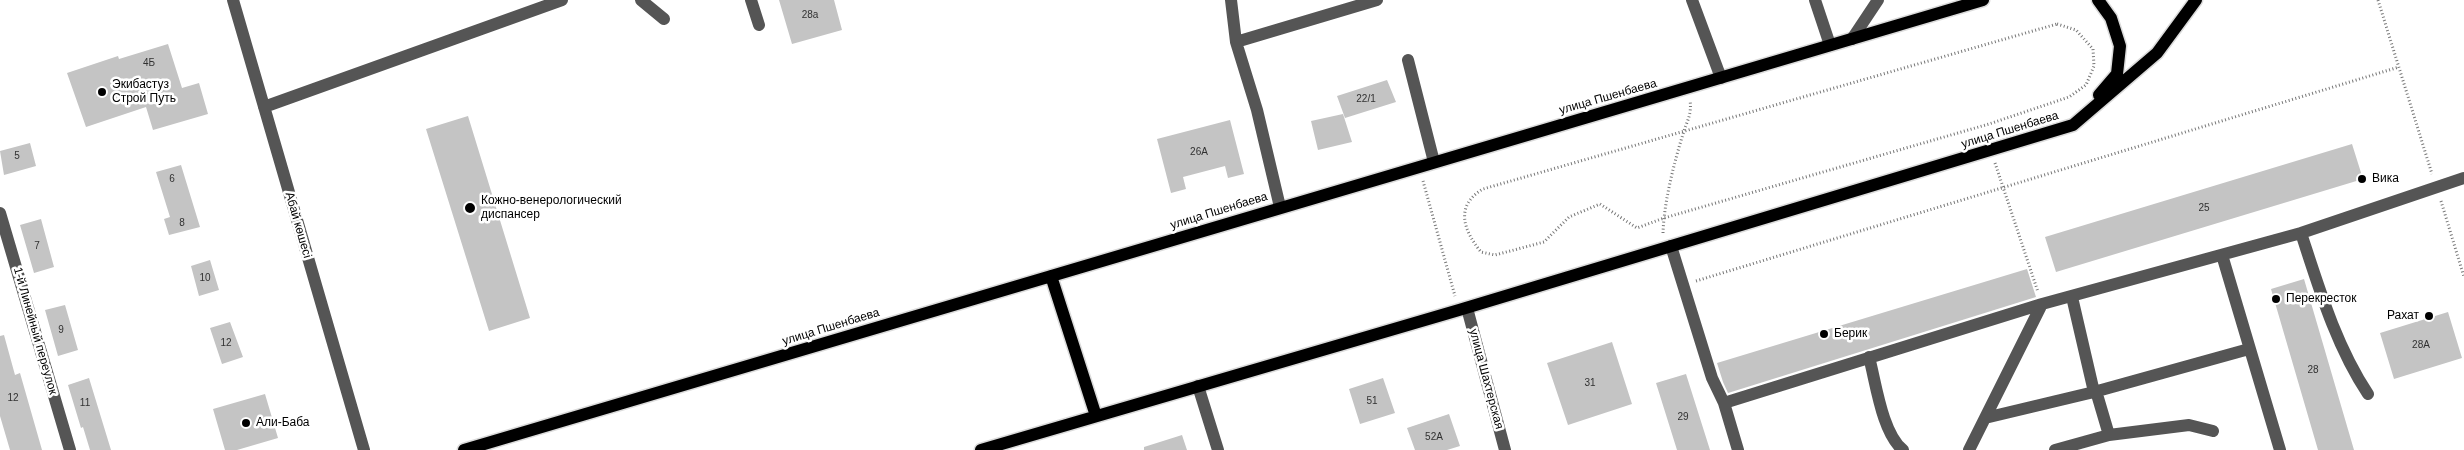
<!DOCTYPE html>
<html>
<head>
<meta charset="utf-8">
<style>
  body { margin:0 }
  canvas { display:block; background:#fff }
</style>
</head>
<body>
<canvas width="2464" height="450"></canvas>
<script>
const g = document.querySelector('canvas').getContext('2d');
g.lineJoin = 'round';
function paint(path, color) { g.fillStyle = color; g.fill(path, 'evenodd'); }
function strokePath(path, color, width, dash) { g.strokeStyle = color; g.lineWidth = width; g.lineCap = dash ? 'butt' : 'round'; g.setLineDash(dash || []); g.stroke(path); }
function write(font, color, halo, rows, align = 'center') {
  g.font = font + ' Helvetica,sans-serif'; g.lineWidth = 5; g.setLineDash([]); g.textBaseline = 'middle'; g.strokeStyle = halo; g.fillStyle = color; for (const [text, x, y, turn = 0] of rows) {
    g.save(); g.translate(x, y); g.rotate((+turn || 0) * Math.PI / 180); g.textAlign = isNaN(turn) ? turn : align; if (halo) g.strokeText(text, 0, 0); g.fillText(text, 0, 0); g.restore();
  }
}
const building = new Path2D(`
  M 779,0 L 834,0 L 842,30 L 792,44 Z
  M 168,44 L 182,88 L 199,83 L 208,114 L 153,130 L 146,107 L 86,127 L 67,73 L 118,56 L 119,59 Z
  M 1387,80 L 1396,102 L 1345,118 L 1337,96 Z
  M 1343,114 L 1352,142 L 1318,150 L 1311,121 Z
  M 468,116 L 530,318 L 489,331 L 426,129 Z
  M 1230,120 L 1244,174 L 1228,178 L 1225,166 L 1183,177 L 1186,189 L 1171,193 L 1157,139 Z
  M 30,143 L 36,166 L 4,175 L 0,151 Z
  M 2352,144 L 2363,179 L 2056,272 L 2045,237 Z
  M 181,165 L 200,227 L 169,235 L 164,219 L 170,217 L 156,172 Z
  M 41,219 L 54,267 L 34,273 L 20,225 Z
  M 210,260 L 219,290 L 199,296 L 191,266 Z
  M 2027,269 L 2036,297 L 1728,393 L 1723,382 L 1717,363 Z
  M 2304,279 L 2354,450 L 2318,450 L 2271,289 Z
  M 65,305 L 78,350 L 58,356 L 45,310 Z
  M 2448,312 L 2462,358 L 2394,379 L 2380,333 Z
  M 230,322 L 243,357 L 222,364 L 210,328 Z
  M 4,335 L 15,375 L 20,373 L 42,450 L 10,450 L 0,416 L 0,336 Z
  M 1612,342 L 1632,404 L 1568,425 L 1547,363 Z
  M 1686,374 L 1710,450 L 1677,450 L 1656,383 Z
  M 89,378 L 111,450 L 90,450 L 83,427 L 81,428 L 68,385 Z
  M 1383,378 L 1395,413 L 1360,424 L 1349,389 Z
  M 265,394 L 278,438 L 237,450 L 225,450 L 213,409 Z
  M 1449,414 L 1460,446 L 1447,450 L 1415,450 L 1407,428 Z
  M 1182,435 L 1187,450 L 1144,450 L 1144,447 Z`);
const path = new Path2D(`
  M 2378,0 L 2432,174
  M 2057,24 L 2076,30 L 2093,49 L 2094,66 L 2086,85 L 2069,97 L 1989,124 L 1664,218 L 1637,228 L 1600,204 L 1569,217 L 1544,242 L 1495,255 L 1481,252 C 1464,231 1454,206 1483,189 Z
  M 1995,163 L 2038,292
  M 1423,181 L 1455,296
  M 2441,201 L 2464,277
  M 1663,233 C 1664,202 1674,163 1683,134 C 1687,121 1692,114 1690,100
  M 1696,281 L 2399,67`);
const minor = new Path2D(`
  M 233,0 L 364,450
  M 641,0 L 664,19
  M 751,0 L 759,25
  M 1231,0 L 1236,42 L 1257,110 L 1280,207
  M 1692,0 L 1721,78
  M 1815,0 L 1830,45
  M 1852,39 L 1878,0
  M 1236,42 L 1377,0
  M 1408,60 L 1434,162
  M 264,107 L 562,0
  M 0,213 L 70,450
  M 2301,233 C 2319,288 2336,346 2368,394
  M 1671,246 L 1712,378 L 1724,403 L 2042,304 L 2301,233 L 2464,178
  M 2222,255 L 2280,450
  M 2072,297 L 2094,392
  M 1467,308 L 1505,450
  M 1869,357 C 1876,383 1882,433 1903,450
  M 1198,386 L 1218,450
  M 1724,403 L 1738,450
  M 1985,418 L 2094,392 L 2249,349
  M 2109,435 L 2189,425 L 2213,431
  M 1969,450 L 2042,304
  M 2055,450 L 2109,435 L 2096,391`);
const major = new Path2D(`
  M 2098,0 L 2111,18 L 2120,46 L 2117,74 L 2099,95
  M 1051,276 L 1096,416
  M 464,450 L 1983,0
  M 981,450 L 1459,310 L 2073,125 L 2157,53 L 2196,0`);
const markers = [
  [102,92,5,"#000"],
  [2362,179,5,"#000"],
  [470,208,6,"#000"],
  [2276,299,5,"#000"],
  [2429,316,5,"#000"],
  [1824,334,5,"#000"],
  [246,423,5,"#000"]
];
const numberNames = [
  ["28а",810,15],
  ["4Б",149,63],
  ["22/1",1366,99],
  ["26А",1199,152],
  ["5",17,156],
  ["6",172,179],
  ["25",2204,208],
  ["8",182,223],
  ["7",37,246],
  ["10",205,278],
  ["9",61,330],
  ["12",226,343],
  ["28А",2421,345],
  ["28",2313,370],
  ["31",1590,383],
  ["12",13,398],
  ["51",1372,401],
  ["11",85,403],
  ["29",1683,417],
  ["52А",1434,437]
];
const poiNames = [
  ["Экибастуз",112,85],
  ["Строй Путь",112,99],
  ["Вика",2372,179],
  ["Кожно-венерологический",481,201],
  ["диспансер",481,215],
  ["Перекресток",2286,299],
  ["Рахат",2419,316,"right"],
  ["Берик",1834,334],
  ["Али-Баба",256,423]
];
const streetNames = [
  ["улица Пшенбаева",1608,97,-16],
  ["улица Пшенбаева",2010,130,-17],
  ["улица Пшенбаева",1219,211,-17],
  ["Абай көшесі",298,225,74],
  ["улица Пшенбаева",831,327,-17],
  ["1-й Линейный переулок",35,331,74],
  ["улица Шахтерская",1486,379,75]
];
paint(building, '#c4c4c4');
strokePath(major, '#dbdbdb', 15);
strokePath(path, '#777', 3, [1, 2.5]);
strokePath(minor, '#555', 12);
strokePath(major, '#000', 12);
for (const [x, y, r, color] of markers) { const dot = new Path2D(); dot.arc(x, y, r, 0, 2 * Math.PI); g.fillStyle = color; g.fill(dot); strokePath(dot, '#fff', 2); }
write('10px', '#313131', null, numberNames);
write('12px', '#000', '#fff', poiNames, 'left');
write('12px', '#000', '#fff', streetNames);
</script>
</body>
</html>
